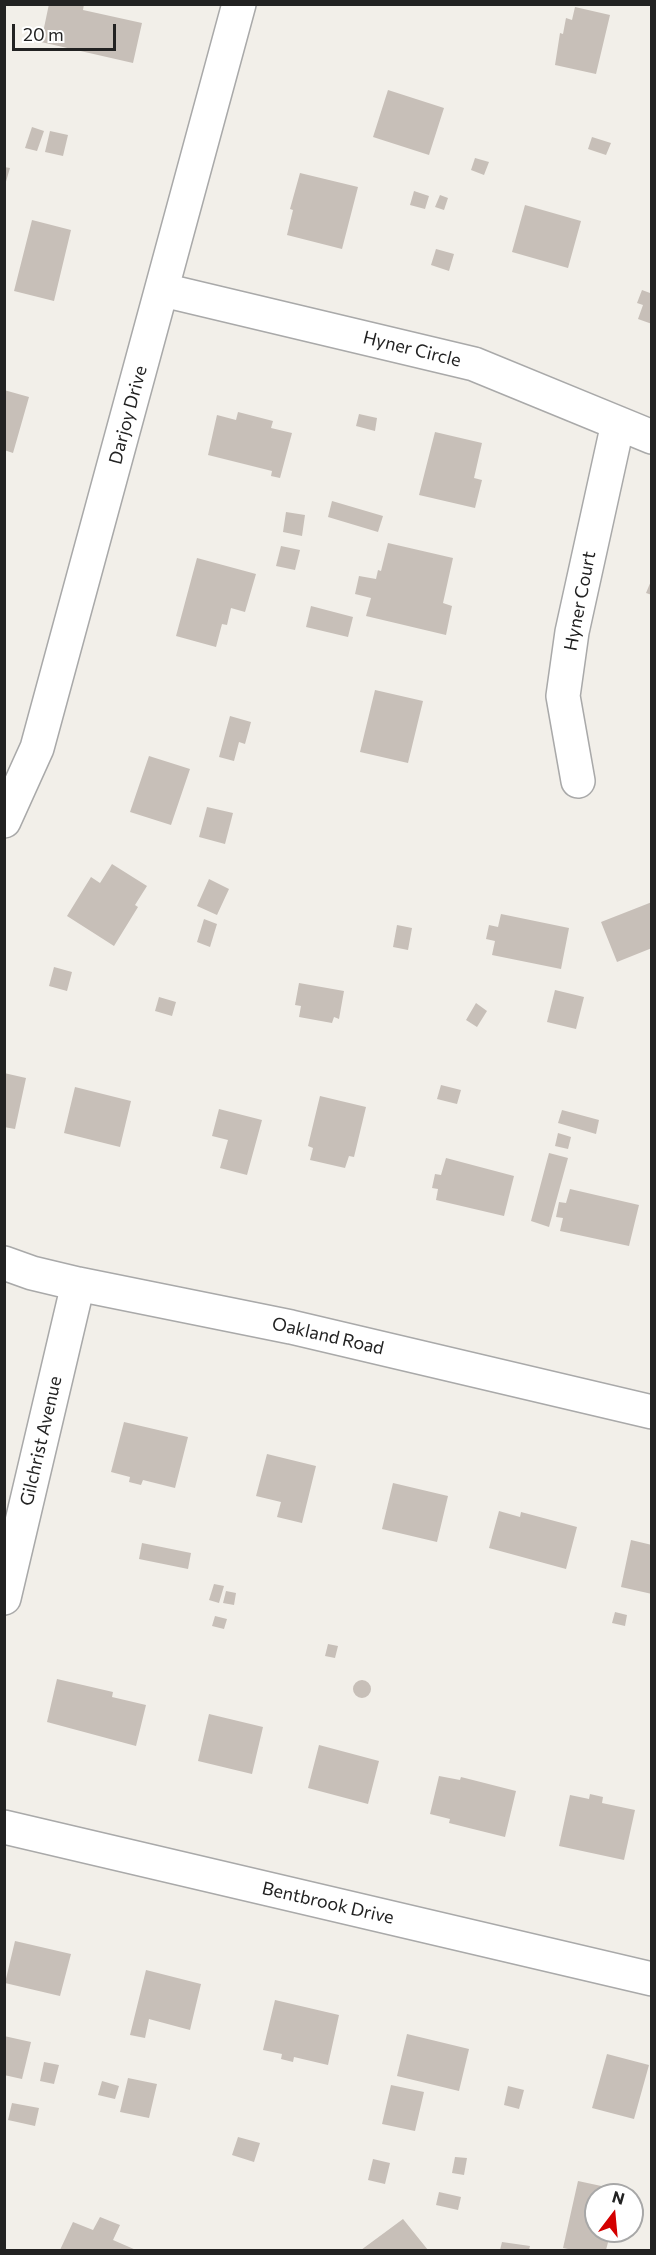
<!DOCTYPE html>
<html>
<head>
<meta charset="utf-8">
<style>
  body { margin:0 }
  #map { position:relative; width:656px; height:2255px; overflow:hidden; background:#f2efe9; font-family:Commissioner,sans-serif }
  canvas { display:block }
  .frame { position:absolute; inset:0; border:6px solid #222; pointer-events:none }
  .north { position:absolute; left:584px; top:2183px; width:60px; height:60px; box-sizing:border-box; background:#fff; border:2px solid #a7a7a7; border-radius:50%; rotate:16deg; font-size:16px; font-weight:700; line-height:24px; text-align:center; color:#222 }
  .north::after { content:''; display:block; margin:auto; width:21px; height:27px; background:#d40000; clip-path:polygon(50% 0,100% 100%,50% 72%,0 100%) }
  .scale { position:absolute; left:12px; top:24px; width:104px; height:27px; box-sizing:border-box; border:3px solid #222; border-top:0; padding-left:8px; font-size:18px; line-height:21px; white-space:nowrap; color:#222; -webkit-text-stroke:4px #fff; paint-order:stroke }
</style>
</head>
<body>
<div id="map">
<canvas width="656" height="2255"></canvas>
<div class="frame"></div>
<div class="north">N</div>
<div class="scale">20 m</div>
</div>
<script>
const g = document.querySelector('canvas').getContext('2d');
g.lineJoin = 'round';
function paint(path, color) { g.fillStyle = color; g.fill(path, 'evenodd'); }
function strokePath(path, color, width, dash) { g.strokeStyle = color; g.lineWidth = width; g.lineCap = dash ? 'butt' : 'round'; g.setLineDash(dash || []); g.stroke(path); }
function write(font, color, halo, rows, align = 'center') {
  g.font = font + ' Commissioner,sans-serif'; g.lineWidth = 4.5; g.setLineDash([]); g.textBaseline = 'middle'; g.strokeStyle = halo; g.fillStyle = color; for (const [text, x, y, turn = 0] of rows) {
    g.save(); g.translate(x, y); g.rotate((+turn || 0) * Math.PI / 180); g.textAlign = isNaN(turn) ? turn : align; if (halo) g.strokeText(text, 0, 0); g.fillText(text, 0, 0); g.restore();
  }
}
const building = new Path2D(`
  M 49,4 L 84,4 L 83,10 L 142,23 L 133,63 L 41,42 Z
  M 575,7 L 610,15 L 596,74 L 555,65 L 560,33 L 563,34 L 566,18 L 572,20 Z
  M 388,90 L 444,108 L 429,155 L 373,137 Z
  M 32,127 L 44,131 L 37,151 L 25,148 Z
  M 50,131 L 68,135 L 63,156 L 45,152 Z
  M 592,137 L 611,143 L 606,155 L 588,149 Z
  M 475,158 L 489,162 L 484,175 L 471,170 Z
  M 4,167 L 10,168 L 5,185 L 4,185 Z
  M 300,173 L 358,187 L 342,249 L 287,235 L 293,210 L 290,209 Z
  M 414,191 L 429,196 L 425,209 L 410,205 Z
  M 440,195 L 448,198 L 444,210 L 435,207 Z
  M 525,205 L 581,221 L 568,268 L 512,252 Z
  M 32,220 L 71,230 L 54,301 L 14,291 Z
  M 436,249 L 454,254 L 449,271 L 431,265 Z
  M 652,288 L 652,324 L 638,319 L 643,305 L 637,303 L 642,290 L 650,293 Z
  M 4,390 L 29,397 L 13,453 L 4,450 Z
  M 238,412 L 273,421 L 271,428 L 292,433 L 280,478 L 271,476 L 272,471 L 208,455 L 217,415 L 236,420 Z
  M 359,414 L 377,418 L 375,431 L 356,426 Z
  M 435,432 L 482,443 L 474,478 L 482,480 L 475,508 L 419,495 Z
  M 332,501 L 383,516 L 378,532 L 328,517 Z
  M 286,512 L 305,515 L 302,536 L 283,532 Z
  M 388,543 L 453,558 L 443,603 L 452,606 L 446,635 L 366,616 L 371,598 L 355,594 L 359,576 L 376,579 L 378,570 L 381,571 Z
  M 281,546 L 300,550 L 295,570 L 276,566 Z
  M 197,558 L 256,574 L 245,612 L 231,608 L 227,625 L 222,624 L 216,647 L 176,636 Z
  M 651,581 L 652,581 L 652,595 L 646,593 Z
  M 311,606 L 353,617 L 348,637 L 306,627 Z
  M 375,690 L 423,701 L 408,763 L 360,752 Z
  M 230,716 L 251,722 L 245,744 L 239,742 L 234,761 L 219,757 Z
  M 149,756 L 190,769 L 171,825 L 130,812 Z
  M 207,807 L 233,813 L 225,844 L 199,837 Z
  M 112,864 L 147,886 L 135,905 L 138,907 L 114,946 L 67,916 L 91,877 L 100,883 Z
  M 209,879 L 229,889 L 217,915 L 197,906 Z
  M 652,902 L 652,948 L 617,962 L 601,922 Z
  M 501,914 L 569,928 L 561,969 L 492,955 L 495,941 L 486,939 L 489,925 L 498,927 Z
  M 204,919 L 217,924 L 210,947 L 197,942 Z
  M 397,925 L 412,928 L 408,950 L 393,947 Z
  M 54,967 L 72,972 L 67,991 L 49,986 Z
  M 299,983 L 344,991 L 339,1019 L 334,1017 L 332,1023 L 299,1017 L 301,1006 L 295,1005 Z
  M 555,990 L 584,997 L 576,1029 L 547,1022 Z
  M 159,997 L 176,1002 L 172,1016 L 155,1011 Z
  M 476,1003 L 487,1011 L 477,1027 L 466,1020 Z
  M 4,1073 L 26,1078 L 15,1129 L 4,1127 Z
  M 441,1085 L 461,1090 L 457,1104 L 437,1099 Z
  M 75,1087 L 131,1101 L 120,1147 L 64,1133 Z
  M 320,1096 L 366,1107 L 354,1157 L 349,1156 L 345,1168 L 310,1160 L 313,1148 L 308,1146 Z
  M 219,1109 L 262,1120 L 247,1175 L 220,1168 L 228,1140 L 212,1136 Z
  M 562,1110 L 599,1120 L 596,1134 L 558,1123 Z
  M 558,1133 L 571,1137 L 568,1149 L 555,1146 Z
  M 549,1153 L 568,1158 L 549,1227 L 531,1221 Z
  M 446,1158 L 514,1176 L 504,1216 L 436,1200 L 438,1189 L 432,1188 L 435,1174 L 441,1175 Z
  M 570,1189 L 639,1205 L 629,1246 L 560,1231 L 563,1218 L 556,1217 L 559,1202 L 566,1203 Z
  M 124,1422 L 188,1437 L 175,1488 L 143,1480 L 141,1485 L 129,1482 L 130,1477 L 111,1472 Z
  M 267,1454 L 316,1466 L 302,1523 L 277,1517 L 281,1502 L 256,1496 Z
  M 393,1483 L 448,1496 L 437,1542 L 382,1529 Z
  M 499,1511 L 520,1517 L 521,1512 L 577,1527 L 566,1569 L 489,1548 Z
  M 631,1540 L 652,1545 L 652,1594 L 621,1587 Z
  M 142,1543 L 191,1553 L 188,1569 L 139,1559 Z
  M 214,1584 L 224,1586 L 219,1603 L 209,1600 Z
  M 226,1591 L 236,1593 L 234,1605 L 223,1603 Z
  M 615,1612 L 627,1615 L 625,1626 L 612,1623 Z
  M 215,1616 L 227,1619 L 224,1629 L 212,1626 Z
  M 328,1644 L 338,1646 L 335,1658 L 325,1656 Z
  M 57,1679 L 113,1692 L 112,1697 L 146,1705 L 136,1746 L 47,1722 Z
  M353 1689a9 9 0 1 1 18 0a9 9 0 1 1-18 0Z
  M 209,1714 L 263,1727 L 252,1774 L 198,1761 Z
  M 319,1745 L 379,1761 L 368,1804 L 308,1788 Z
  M 439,1776 L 460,1780 L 461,1777 L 516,1791 L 505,1837 L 449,1823 L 450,1819 L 430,1814 Z
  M 590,1794 L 603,1797 L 602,1803 L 635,1810 L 624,1860 L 559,1846 L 570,1795 L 589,1799 Z
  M 15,1941 L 71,1954 L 60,1996 L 5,1983 Z
  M 146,1970 L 201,1984 L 190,2030 L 149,2019 L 145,2038 L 130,2035 Z
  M 275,2000 L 339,2015 L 328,2065 L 294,2057 L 293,2062 L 281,2059 L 282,2054 L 263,2050 Z
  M 407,2034 L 469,2049 L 459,2091 L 397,2076 Z
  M 4,2036 L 31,2042 L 22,2079 L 4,2075 Z
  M 607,2054 L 649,2065 L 634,2119 L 592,2108 Z
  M 44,2062 L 59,2065 L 54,2084 L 40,2081 Z
  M 128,2078 L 157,2084 L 149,2118 L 120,2112 Z
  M 102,2081 L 119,2086 L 115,2099 L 98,2095 Z
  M 391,2085 L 424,2092 L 415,2131 L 382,2124 Z
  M 508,2086 L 524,2090 L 519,2109 L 504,2105 Z
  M 12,2103 L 39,2108 L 35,2126 L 8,2120 Z
  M 238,2137 L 260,2143 L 254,2162 L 232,2155 Z
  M 455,2157 L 467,2158 L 464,2175 L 452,2173 Z
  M 373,2159 L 390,2163 L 385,2184 L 368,2180 Z
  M 578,2181 L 620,2190 L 619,2195 L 596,2195 L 596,2231 L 611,2231 L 606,2250 L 573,2250 L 563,2248 Z
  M 439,2192 L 461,2197 L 458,2210 L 436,2205 Z
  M 100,2217 L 120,2225 L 113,2240 L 136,2250 L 60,2250 L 73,2222 L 93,2230 Z
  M 403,2219 L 428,2250 L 361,2250 Z
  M 502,2242 L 530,2246 L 529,2250 L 500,2250 Z`);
const minor = new Path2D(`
  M 163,290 L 474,364 L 652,437
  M 578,781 L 563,696 L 572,632 L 618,423
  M 4,821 L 37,748 L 239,4
  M 4,1263 L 32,1273 L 78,1284 L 291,1327 L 652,1412
  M 4,1598 L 78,1284
  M 4,1827 L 652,1979`);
const streetNames = [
  ["Hyner Circle",412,349,14],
  ["Darjoy Drive",128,415,-75],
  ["Hyner Court",580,601,-79],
  ["Oakland Road",328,1336,13],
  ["Gilchrist Avenue",41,1441,-77],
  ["Bentbrook Drive",328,1903,13]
];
paint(building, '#c7bfb8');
strokePath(minor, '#a9a9a9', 36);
strokePath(minor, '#fff', 33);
write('18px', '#222', '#fff', streetNames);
</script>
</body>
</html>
